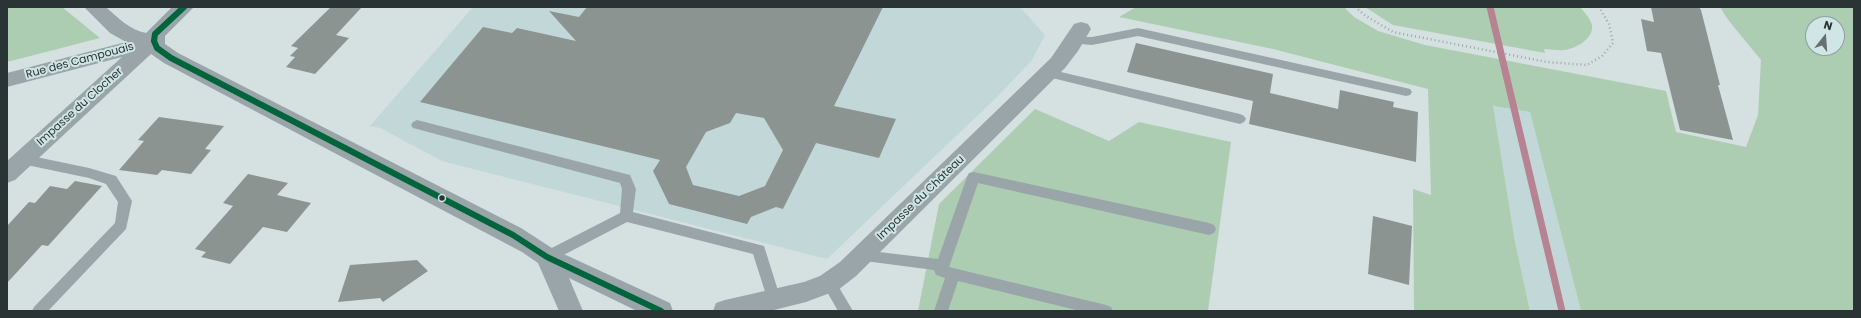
<!DOCTYPE html>
<html>
<head>
<meta charset="utf-8">
<style>
  body { margin:0 }
  #map { position:relative; width:1861px; height:318px; overflow:hidden; background:#d5e0e0; font-family:Poppins,sans-serif }
  canvas { display:block }
  .frame { position:absolute; inset:0; border:8px solid #2b3434; pointer-events:none }
  .north { position:absolute; left:1805px; top:16px; width:40px; height:40px; box-sizing:border-box; background:#d0e5e5; border:1px solid #8e9e9e; border-radius:50%; rotate:17deg; font-size:11px; font-weight:700; line-height:16px; text-align:center; color:#2b3434 }
  .north::after { content:''; display:block; margin:auto; width:14px; height:18px; background:#667070; clip-path:polygon(50% 0,100% 100%,50% 72%,0 100%) }
</style>
</head>
<body>
<div id="map">
<canvas width="1861" height="318"></canvas>
<div class="frame"></div>
<div class="north">N</div>
</div>
<script>
const g = document.querySelector('canvas').getContext('2d');
g.lineJoin = 'round';
function paint(path, color) { g.fillStyle = color; g.fill(path, 'evenodd'); }
function strokePath(path, color, width, dash) { g.strokeStyle = color; g.lineWidth = width; g.lineCap = dash ? 'butt' : 'round'; g.setLineDash(dash || []); g.stroke(path); }
function write(font, color, halo, rows, align = 'center') {
  g.font = font + ' Poppins,sans-serif'; g.lineWidth = 4; g.setLineDash([]); g.textBaseline = 'middle'; g.strokeStyle = halo; g.fillStyle = color; for (const [text, x, y, turn = 0] of rows) {
    g.save(); g.translate(x, y); g.rotate((+turn || 0) * Math.PI / 180); g.textAlign = isNaN(turn) ? turn : align; if (halo) g.strokeText(text, 0, 0); g.fillText(text, 0, 0); g.restore();
  }
}
const built = new Path2D(`
  M 473,7 L 1020,7 L 1045,35 L 1032,60 L 997,97 L 827,259 L 442,161 L 380,128 L 370,126 Z
  M 1492,106 L 1530,112 L 1581,311 L 1530,311 L 1515,242 Z`);
const green = new Path2D(`
  M 7,7 L 62,7 L 100,38 L 7,62 Z
  M 1136,7 L 1344,7 L 1354,17 L 1378,31 L 1425,45 L 1666,91 L 1676,132 L 1746,147 L 1758,115 L 1761,60 L 1729,21 L 1720,7 L 1854,7 L 1854,311 L 1581,311 L 1530,112 L 1493,106 L 1515,242 L 1530,311 L 1414,310 L 1413,189 L 1431,195 L 1428,89 L 1273,49 L 1119,17 ZM 1813,24 L 1837,24 L 1837,48 L 1813,48 Z
  M 1365,7 L 1580,7 C 1584,12 1590,18 1592,25 C 1594,39 1575,49 1564,50 C 1557,51 1551,49 1544,49 L 1545,53 L 1393,25 Z
  M 1035,109 L 1109,141 L 1139,122 L 1231,142 L 1208,311 L 918,311 L 939,204 Z`);
const building = new Path2D(`
  M 331,7 L 362,7 L 336,35 L 349,38 L 315,74 L 286,67 L 295,57 L 290,56 L 298,48 L 291,46 Z
  M 587,7 L 883,7 L 834,106 L 896,119 L 879,158 L 816,143 L 783,209 L 776,207 L 751,217 L 747,224 L 669,204 L 653,171 L 660,160 L 420,102 L 483,27 L 512,33 L 517,28 L 576,41 L 549,11 L 579,17 ZM 736,113 L 764,118 L 783,150 L 765,186 L 739,196 L 693,185 L 686,167 L 706,132 L 730,123 Z
  M 1651,7 L 1699,7 L 1701,10 L 1720,85 L 1718,85 L 1733,140 L 1680,130 L 1661,53 L 1647,51 L 1641,19 L 1654,22 Z
  M 1136,43 L 1273,74 L 1270,93 L 1338,109 L 1340,90 L 1394,102 L 1393,107 L 1418,112 L 1416,162 L 1249,124 L 1253,101 L 1127,72 Z
  M 159,117 L 224,126 L 205,149 L 211,150 L 191,174 L 162,170 L 157,175 L 119,170 L 144,141 L 138,140 Z
  M 248,174 L 288,183 L 277,195 L 311,203 L 287,232 L 263,227 L 230,264 L 201,257 L 206,252 L 195,249 L 233,206 L 223,203 Z
  M 75,181 L 102,186 L 48,246 L 42,245 L 7,283 L 7,226 L 29,202 L 35,203 L 50,186 L 67,189 Z
  M 1373,216 L 1412,226 L 1409,285 L 1368,274 Z
  M 417,260 L 428,271 L 383,302 L 380,298 L 338,302 L 350,265 Z`);
const path = new Path2D(`
  M 1355,7 L 1366,16 L 1393,32 L 1547,62 L 1587,65 L 1602,56 L 1613,43 L 1609,24 L 1599,7`);
const lane = new Path2D(`
  M 1138,28 L 1406,88 L 1410,89 L 1412,92 L 1410,95 L 1406,96 L 1138,36 L 1092,45 L 1070,43 L 1068,40 L 1070,37 L 1092,37 Z
  M 1048,69 L 1240,114 L 1244,116 L 1246,119 L 1244,122 L 1240,124 L 1044,76 L 1042,73 L 1044,70 Z
  M 417,120 L 630,175 L 636,189 L 633,212 L 764,246 L 781,300 L 779,304 L 774,306 L 769,304 L 753,254 L 627,222 L 552,261 L 547,263 L 542,261 L 540,257 L 542,253 L 620,213 L 622,189 L 620,183 L 413,128 L 411,125 L 413,122 Z
  M 22,154 L 89,168 L 116,176 L 132,201 L 126,229 L 48,311 L 32,311 L 34,307 L 115,223 L 118,202 L 106,184 L 89,178 L 17,163 L 16,159 L 17,155 Z
  M 974,172 L 1209,223 L 1214,225 L 1216,229 L 1214,233 L 1209,235 L 978,183 L 949,267 L 1106,305 L 1111,307 L 1113,311 L 1080,311 L 958,281 L 948,311 L 934,311 L 945,278 L 936,275 L 934,270 L 857,260 L 855,256 L 857,252 L 862,250 L 938,259 L 967,177 L 969,173 Z
  M 829,277 L 834,279 L 853,311 L 838,311 L 822,283 L 824,279 Z`);
const street = new Path2D(`
  M 84,7 L 106,7 C 118,18 130,30 146,33 L 172,7 L 194,7 L 165,36 L 165,44 L 178,53 L 521,228 L 555,250 L 670,303 L 673,311 L 637,311 L 569,278 L 583,311 L 559,311 L 538,263 L 522,252 L 164,63 L 151,54 L 15,180 L 7,183 L 7,161 L 122,57 L 7,87 L 7,73 L 126,42 L 110,33 Z
  M 1081,22 L 1088,24 L 1091,29 L 1078,51 L 1065,68 L 856,276 L 838,290 L 806,302 L 770,311 L 713,311 L 716,303 L 725,300 L 804,282 L 820,276 L 840,262 L 1051,58 L 1074,24 Z`);
const bus1 = new Path2D(`
  M 154,41 L 157,48 L 171,58 L 513,235 L 547,257 L 661,311
  M 154,41 L 155,34 L 184,7`);
const rail1 = new Path2D(`
  M 1490,7 L 1562,311`);
const markers = [
  [442,198,3.5,"#2b3434"]
];
const streetNames = [
  ["Rue des Campouais",80,61,-15],
  ["Impasse du Clocher",80,107,-42],
  ["Impasse du Château",921,198,-44]
];
paint(built, '#c2d8d8');
paint(green, '#adcdb3');
paint(building, '#8c9492');
strokePath(path, '#9ea8aa', 2.5, [1, 3]);
paint(lane, '#99a5a9');
paint(street, '#99a5a9');
strokePath(bus1, '#00643c', 6);
strokePath(rail1, '#b78292', 7);
for (const [x, y, r, color] of markers) { const dot = new Path2D(); dot.arc(x, y, r, 0, 2 * Math.PI); g.fillStyle = color; g.fill(dot); strokePath(dot, '#d0e5e5', 1.5); }
write('11px', '#2b3434', '#d0e5e5', streetNames);
</script>
</body>
</html>
